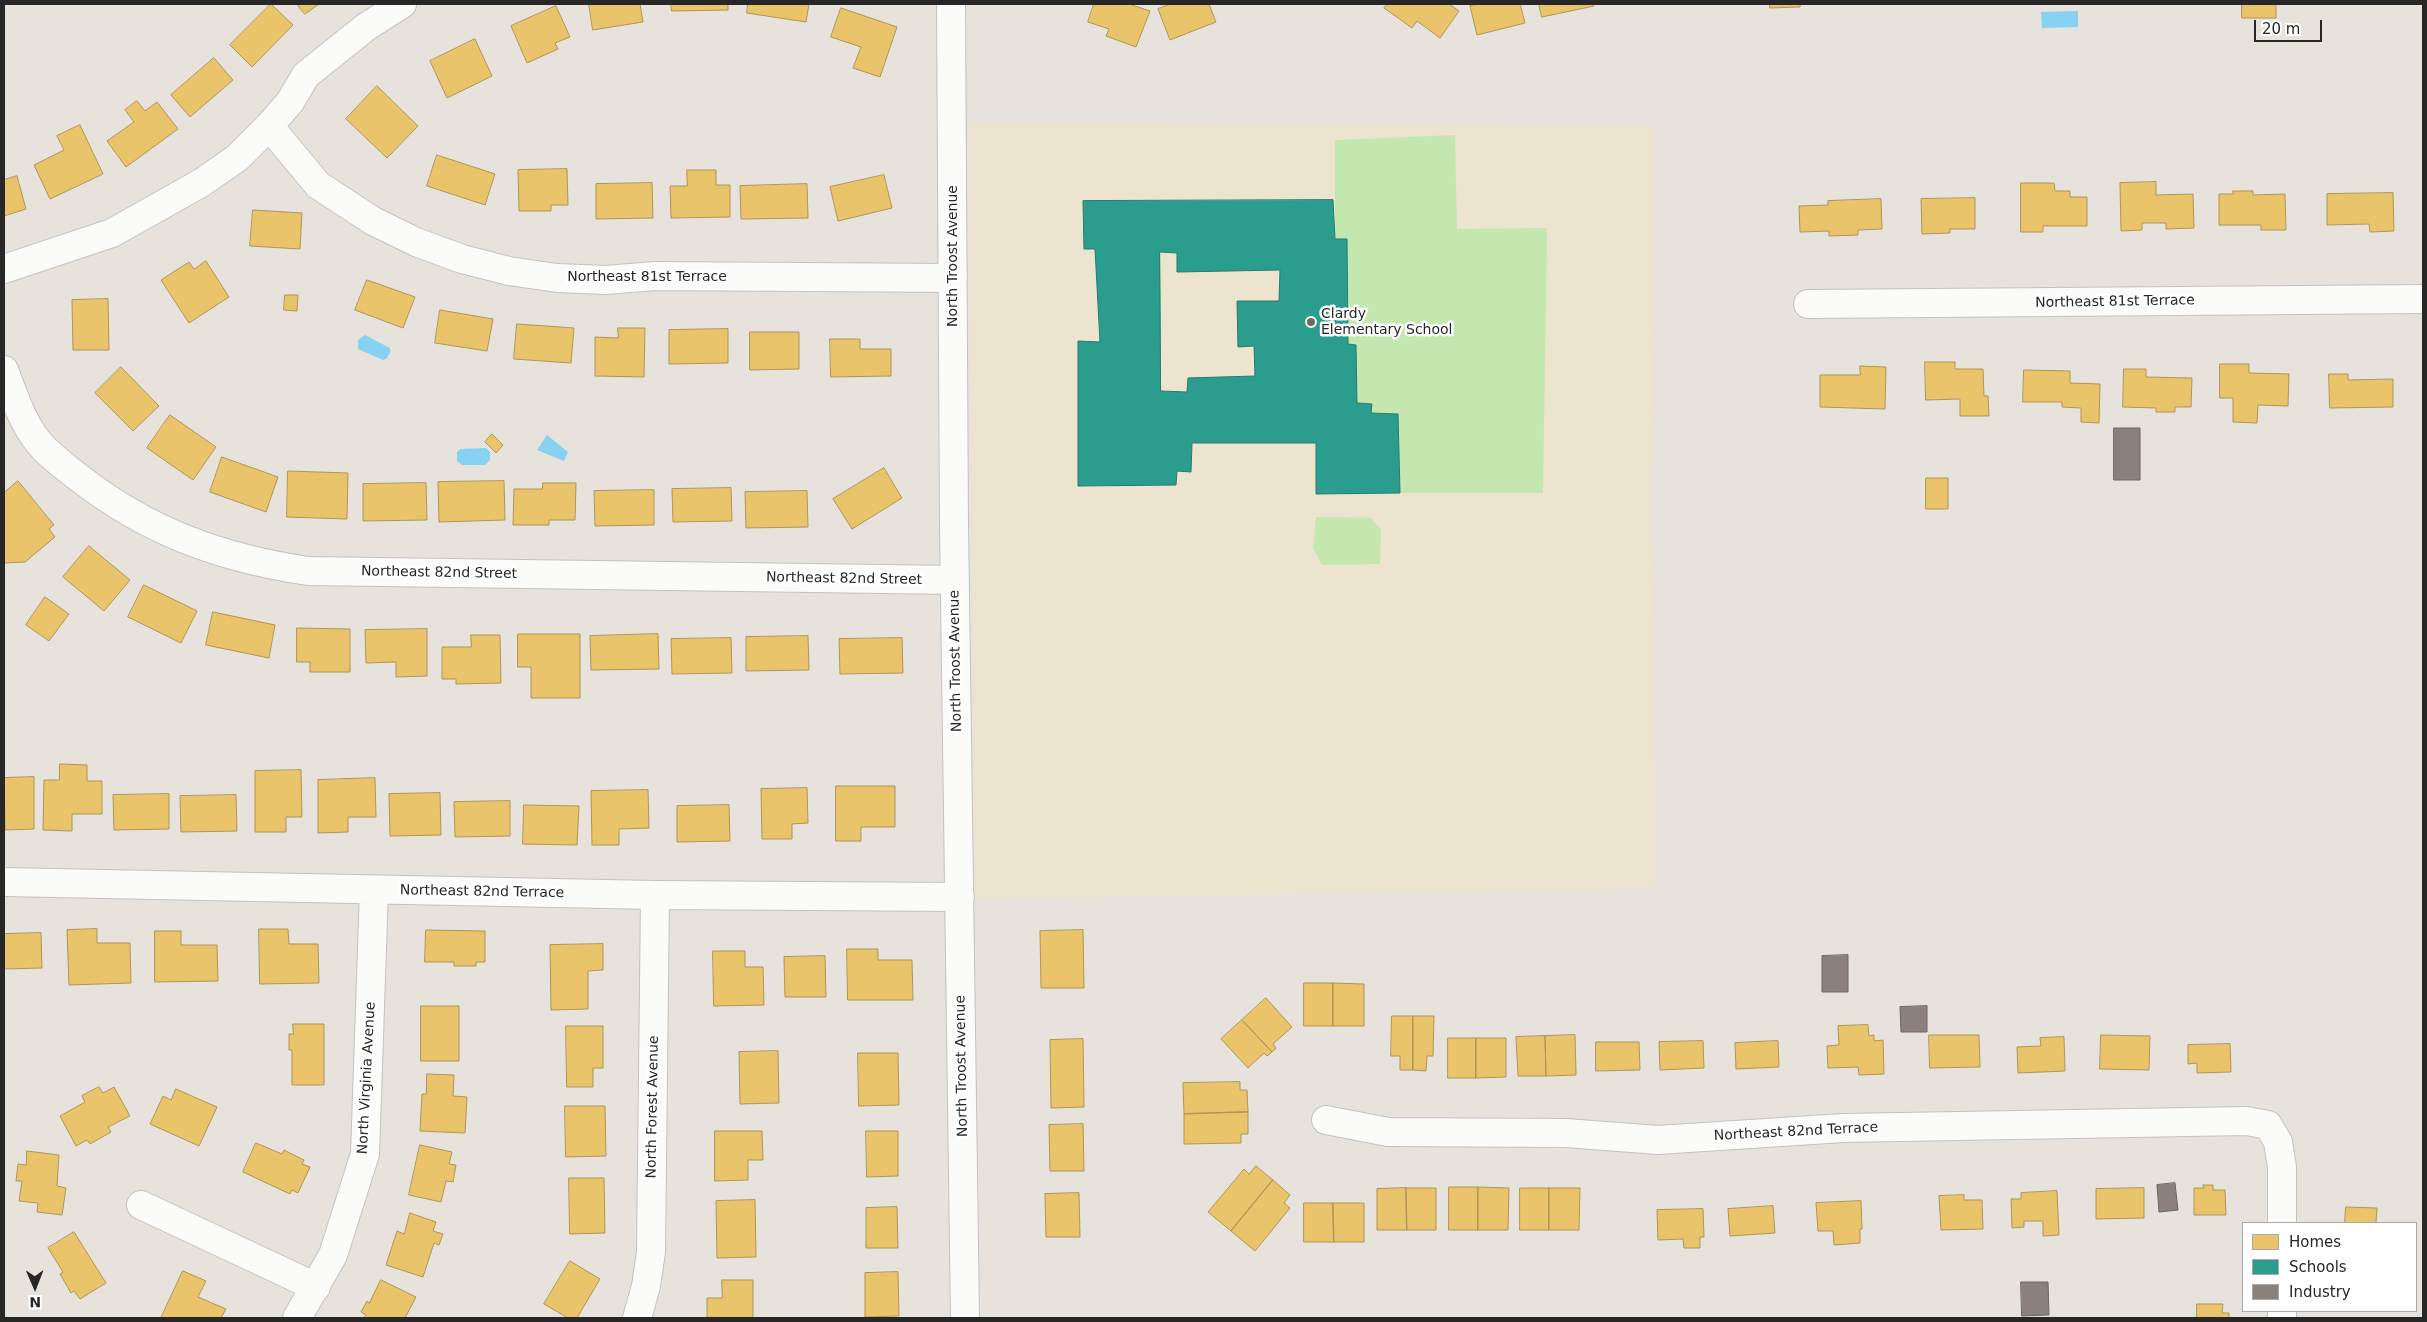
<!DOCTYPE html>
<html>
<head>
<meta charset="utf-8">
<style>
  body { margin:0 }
  #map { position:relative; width:2427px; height:1322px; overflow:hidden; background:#e7e3dc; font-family:"DejaVu Sans",sans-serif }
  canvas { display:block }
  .frame { position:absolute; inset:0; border:5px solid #272727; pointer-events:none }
  .legend { position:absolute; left:2242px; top:1222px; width:175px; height:90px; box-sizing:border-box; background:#fff; border:1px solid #a9a9a9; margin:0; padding:6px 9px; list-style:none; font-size:15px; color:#272727 }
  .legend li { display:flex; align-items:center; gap:10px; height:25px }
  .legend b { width:25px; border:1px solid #a9a9a9 }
  .north { position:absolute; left:10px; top:1262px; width:50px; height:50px; -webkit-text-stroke:4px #fff; paint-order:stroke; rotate:179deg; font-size:14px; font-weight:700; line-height:20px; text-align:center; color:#272727 }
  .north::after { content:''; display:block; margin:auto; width:18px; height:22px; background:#272727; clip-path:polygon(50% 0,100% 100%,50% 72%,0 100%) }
  .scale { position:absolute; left:2254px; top:20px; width:68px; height:22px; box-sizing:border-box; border:2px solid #272727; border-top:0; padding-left:6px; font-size:15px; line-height:18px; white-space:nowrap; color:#272727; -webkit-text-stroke:4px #fff; paint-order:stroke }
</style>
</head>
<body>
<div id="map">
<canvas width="2427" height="1322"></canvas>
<div class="frame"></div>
<ul class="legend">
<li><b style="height:14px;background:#e9c46a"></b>Homes</li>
<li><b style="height:14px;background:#2a9d8f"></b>Schools</li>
<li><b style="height:14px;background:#8a817c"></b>Industry</li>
</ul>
<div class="north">N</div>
<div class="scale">20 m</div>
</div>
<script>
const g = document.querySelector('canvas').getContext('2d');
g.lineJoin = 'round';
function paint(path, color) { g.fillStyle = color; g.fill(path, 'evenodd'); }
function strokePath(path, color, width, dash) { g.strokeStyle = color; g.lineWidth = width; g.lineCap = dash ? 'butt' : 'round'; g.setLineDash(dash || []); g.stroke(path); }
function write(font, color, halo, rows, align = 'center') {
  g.font = font + ' "DejaVu Sans",sans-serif'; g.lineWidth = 5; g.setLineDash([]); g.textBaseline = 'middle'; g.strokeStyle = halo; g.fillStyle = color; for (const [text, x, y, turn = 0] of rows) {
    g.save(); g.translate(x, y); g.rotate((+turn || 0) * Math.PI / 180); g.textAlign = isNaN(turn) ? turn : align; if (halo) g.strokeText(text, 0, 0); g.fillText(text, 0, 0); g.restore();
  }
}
const education = new Path2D(`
  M 968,124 L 1654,126 L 1651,518 L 1656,886 L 1585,890 L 975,899 Z`);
const green = new Path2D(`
  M 1455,135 L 1457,229 L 1547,228 L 1543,493 L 1400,493 L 1398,414 L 1371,413 L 1372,404 L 1357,403 L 1355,345 L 1348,344 L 1347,239 L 1335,239 L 1335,140 Z
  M 1316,517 L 1371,518 L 1381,530 L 1380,564 L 1322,565 L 1313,548 Z`);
const water = new Path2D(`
  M 2078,11 L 2078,27 L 2042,28 L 2041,12 Z
  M 365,335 L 390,348 L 390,353 L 386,359 L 383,360 L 358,349 L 358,340 Z
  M 547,435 L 568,452 L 564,461 L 537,450 Z
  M 486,448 L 490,452 L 490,460 L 485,465 L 462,465 L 457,461 L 457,452 L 460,449 Z`);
const homes = new Path2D(`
  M 271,4 L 293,25 L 252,67 L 230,45 Z
  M 297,4 L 319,4 L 305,14 Z
  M 589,4 L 640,4 L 643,22 L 593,30 Z
  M 671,4 L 728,4 L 728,10 L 672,11 Z
  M 748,4 L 809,4 L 806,22 L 747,13 Z
  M 1094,4 L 1129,4 L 1150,11 L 1136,47 L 1106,36 L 1109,29 L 1088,22 Z
  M 1171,4 L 1209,4 L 1216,22 L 1170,40 L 1158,9 Z
  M 1388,4 L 1449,4 L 1459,11 L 1440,38 L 1417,21 L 1412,28 L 1384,8 Z
  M 1480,4 L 1520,4 L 1525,23 L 1477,35 L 1470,6 Z
  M 1539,4 L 1593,4 L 1594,6 L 1542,17 Z
  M 1770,4 L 1800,4 L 1800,7 L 1770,8 Z
  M 2242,4 L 2276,4 L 2276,18 L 2242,18 Z
  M 556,6 L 570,37 L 555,43 L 558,49 L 527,63 L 511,26 Z
  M 841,8 L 897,27 L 880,77 L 853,68 L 861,47 L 831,37 Z
  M 475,39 L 492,76 L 447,98 L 430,61 Z
  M 214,58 L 233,80 L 190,117 L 171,95 Z
  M 377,86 L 418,126 L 387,158 L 346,119 Z
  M 137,101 L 145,111 L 157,102 L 178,129 L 126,167 L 107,141 L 134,122 L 125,110 Z
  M 80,125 L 103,174 L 50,199 L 34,165 L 64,150 L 57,136 Z
  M 437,155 L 495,174 L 485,205 L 427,186 Z
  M 567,169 L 568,205 L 551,205 L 551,211 L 519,211 L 518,170 Z
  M 687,170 L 716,170 L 716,185 L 730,185 L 730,217 L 671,218 L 670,186 L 687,186 Z
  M 884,175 L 892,208 L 838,221 L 830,187 Z
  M 17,176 L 26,209 L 4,216 L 4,180 Z
  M 2156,182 L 2156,195 L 2193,194 L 2194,228 L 2166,229 L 2166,223 L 2142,223 L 2142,230 L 2121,231 L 2120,183 Z
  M 652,183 L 653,218 L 596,219 L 596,184 Z
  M 2021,183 L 2054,183 L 2055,191 L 2070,191 L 2070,197 L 2087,197 L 2087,226 L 2043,226 L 2043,232 L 2021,232 Z
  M 807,184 L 808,218 L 741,219 L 740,186 Z
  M 2233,191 L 2253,191 L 2253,195 L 2285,194 L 2286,230 L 2261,230 L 2261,225 L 2219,225 L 2219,194 L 2233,194 Z
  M 2393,193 L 2394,231 L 2370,232 L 2369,224 L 2327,225 L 2327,194 Z
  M 1975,198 L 1975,229 L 1950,229 L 1950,233 L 1922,234 L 1921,199 Z
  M 1881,199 L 1882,229 L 1858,230 L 1858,235 L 1829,236 L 1829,231 L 1800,232 L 1799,206 L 1828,205 L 1828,201 Z
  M 253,210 L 302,213 L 300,249 L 250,246 Z
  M 206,261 L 229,297 L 189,323 L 161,280 L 189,262 L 194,269 Z
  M 367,280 L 415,297 L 403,328 L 355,310 Z
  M 285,295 L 298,295 L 297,311 L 284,310 Z
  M 108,299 L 109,350 L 73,350 L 72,300 Z
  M 440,310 L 493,319 L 487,351 L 435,343 Z
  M 517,324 L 574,328 L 571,363 L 514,359 Z
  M 618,328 L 645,328 L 644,377 L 595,376 L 595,337 L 618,338 Z
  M 728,329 L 728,363 L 669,364 L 669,330 Z
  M 750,332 L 799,332 L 799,369 L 750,370 Z
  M 830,339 L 860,339 L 860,349 L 891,349 L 891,376 L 831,377 Z
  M 1925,362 L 1955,362 L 1955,369 L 1983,369 L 1984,396 L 1988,396 L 1989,416 L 1960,416 L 1960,399 L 1926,400 Z
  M 2220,364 L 2249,364 L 2249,373 L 2289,374 L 2288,406 L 2258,405 L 2257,423 L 2233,422 L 2233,398 L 2220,398 Z
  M 1860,366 L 1886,367 L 1885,409 L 1820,407 L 1820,375 L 1860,375 Z
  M 121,367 L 159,406 L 133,431 L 95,393 Z
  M 2124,369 L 2146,369 L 2146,377 L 2192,378 L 2191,407 L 2175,407 L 2175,412 L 2156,412 L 2156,408 L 2123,407 Z
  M 2024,370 L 2070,371 L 2070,383 L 2100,384 L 2099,423 L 2081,422 L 2081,408 L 2062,407 L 2062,402 L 2023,402 Z
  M 2329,374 L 2348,374 L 2348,380 L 2393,379 L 2393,407 L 2330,408 Z
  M 170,415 L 216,447 L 193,480 L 147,448 Z
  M 492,434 L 503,445 L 496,453 L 485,442 Z
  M 222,457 L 278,477 L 266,512 L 210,492 Z
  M 884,468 L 902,498 L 852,529 L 833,499 Z
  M 288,471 L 348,473 L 347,519 L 287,517 Z
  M 1926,478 L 1948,478 L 1948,509 L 1926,509 Z
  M 18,481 L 54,525 L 49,529 L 55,537 L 25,562 L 4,563 L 4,493 Z
  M 504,481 L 505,520 L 439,522 L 438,482 Z
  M 426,483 L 427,520 L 363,521 L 363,484 Z
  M 543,483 L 576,483 L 575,520 L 549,520 L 549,525 L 513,525 L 514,489 L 542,489 Z
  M 731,488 L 732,521 L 673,522 L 672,489 Z
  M 654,490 L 654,525 L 595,526 L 594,491 Z
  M 807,491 L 808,527 L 746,528 L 745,492 Z
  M 89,546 L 130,580 L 104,611 L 63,577 Z
  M 144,585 L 197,611 L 181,643 L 128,617 Z
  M 45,597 L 69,614 L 49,641 L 26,625 Z
  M 213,612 L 275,625 L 269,658 L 206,645 Z
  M 297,628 L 350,629 L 350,672 L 310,672 L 310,662 L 297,662 Z
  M 427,629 L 427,676 L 396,677 L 396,662 L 366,663 L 365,630 Z
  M 518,634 L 580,634 L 580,698 L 531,698 L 531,667 L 518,667 Z
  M 658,634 L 659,669 L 591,670 L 590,636 Z
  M 471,635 L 500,635 L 501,683 L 456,684 L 456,679 L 442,679 L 442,647 L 471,647 Z
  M 808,636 L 809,670 L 746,671 L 746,637 Z
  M 731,638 L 732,673 L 672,674 L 671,639 Z
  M 902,638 L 903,673 L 840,674 L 839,639 Z
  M 60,764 L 87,765 L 87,781 L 102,781 L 102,814 L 72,814 L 72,831 L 43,830 L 44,780 L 59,780 Z
  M 301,770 L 302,817 L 286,817 L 286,832 L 255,832 L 255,771 Z
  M 34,777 L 34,829 L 5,830 L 4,778 Z
  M 375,778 L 376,817 L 348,817 L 348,832 L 318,833 L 318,780 Z
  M 836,786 L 895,786 L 895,827 L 861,827 L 861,841 L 836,841 Z
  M 807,788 L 808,823 L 792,824 L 792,839 L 762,839 L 761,789 Z
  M 648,790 L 649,828 L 619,829 L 619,845 L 592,845 L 591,791 Z
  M 440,793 L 441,835 L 390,836 L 389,794 Z
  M 169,794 L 169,829 L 114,830 L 113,795 Z
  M 236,795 L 237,831 L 181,832 L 180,796 Z
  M 510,801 L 510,836 L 455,837 L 454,802 Z
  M 524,805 L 579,806 L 577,845 L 523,844 Z
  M 729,805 L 730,841 L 677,842 L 677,806 Z
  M 97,929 L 97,943 L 130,943 L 131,983 L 69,985 L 67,930 Z
  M 259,929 L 288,929 L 289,944 L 318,944 L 319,983 L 260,984 Z
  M 426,930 L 485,931 L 485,962 L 476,962 L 476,966 L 454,966 L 454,962 L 425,962 Z
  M 1083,930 L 1084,988 L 1041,988 L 1040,931 Z
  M 155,931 L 181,931 L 181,945 L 217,945 L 218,981 L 155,982 Z
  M 41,933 L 42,968 L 4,969 L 4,934 Z
  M 603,944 L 603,970 L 588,971 L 588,1009 L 551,1010 L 550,945 Z
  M 847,949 L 878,949 L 878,960 L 912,960 L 913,1000 L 848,1000 Z
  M 713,951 L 745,951 L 745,967 L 763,967 L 764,1005 L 714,1006 Z
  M 825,956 L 826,997 L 785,997 L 784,957 Z
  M 1304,983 L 1333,983 L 1333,1026 L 1304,1026 Z
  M 1333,983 L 1364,984 L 1364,1026 L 1333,1026 Z
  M 1266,998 L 1292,1027 L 1273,1044 L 1276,1048 L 1272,1052 L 1242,1020 Z
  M 421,1006 L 459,1006 L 459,1061 L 421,1061 Z
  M 1392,1016 L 1413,1016 L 1413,1070 L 1400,1070 L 1400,1056 L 1391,1056 Z
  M 1413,1016 L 1434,1016 L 1433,1056 L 1427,1056 L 1426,1071 L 1413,1070 Z
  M 1242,1020 L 1272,1052 L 1267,1056 L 1264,1053 L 1248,1068 L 1221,1039 Z
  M 293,1024 L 324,1024 L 324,1085 L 292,1085 L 292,1050 L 289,1050 L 289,1034 L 293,1034 Z
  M 1868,1025 L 1869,1036 L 1874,1035 L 1874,1041 L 1883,1040 L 1884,1074 L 1859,1075 L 1858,1067 L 1828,1068 L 1827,1046 L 1839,1045 L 1838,1026 Z
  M 566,1026 L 603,1026 L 603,1068 L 593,1068 L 593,1087 L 567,1087 Z
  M 1575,1035 L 1576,1075 L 1546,1076 L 1545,1036 Z
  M 1929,1035 L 1979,1035 L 1980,1067 L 1930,1068 Z
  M 2101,1035 L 2150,1036 L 2149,1070 L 2100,1069 Z
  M 1545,1036 L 1546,1076 L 1518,1076 L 1516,1037 Z
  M 2064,1037 L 2065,1071 L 2018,1073 L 2017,1047 L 2041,1046 L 2040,1038 Z
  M 1448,1038 L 1476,1038 L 1476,1078 L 1448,1078 Z
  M 1476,1038 L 1506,1038 L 1506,1077 L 1476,1078 Z
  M 1083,1039 L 1084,1107 L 1051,1108 L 1050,1040 Z
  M 1703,1041 L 1704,1068 L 1660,1070 L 1659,1042 Z
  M 1778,1041 L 1779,1067 L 1736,1069 L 1735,1043 Z
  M 1596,1042 L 1639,1042 L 1640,1070 L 1596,1071 Z
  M 2230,1044 L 2231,1072 L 2197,1073 L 2197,1063 L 2188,1064 L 2188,1045 Z
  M 778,1051 L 779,1103 L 740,1104 L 739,1052 Z
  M 858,1053 L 898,1053 L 899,1105 L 859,1106 Z
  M 427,1074 L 454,1075 L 453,1096 L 467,1097 L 465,1133 L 420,1131 L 422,1094 L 426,1094 Z
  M 1240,1082 L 1240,1090 L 1247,1090 L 1248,1112 L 1184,1114 L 1183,1083 Z
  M 99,1087 L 103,1093 L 114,1087 L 130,1116 L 108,1127 L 111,1132 L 90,1144 L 87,1140 L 76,1146 L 60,1116 L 85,1102 L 82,1096 Z
  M 176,1089 L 217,1107 L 199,1146 L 150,1124 L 163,1096 L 171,1100 Z
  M 565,1106 L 605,1106 L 606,1156 L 566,1157 Z
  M 1248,1112 L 1248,1134 L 1241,1134 L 1241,1143 L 1184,1144 L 1184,1114 Z
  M 1083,1124 L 1084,1171 L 1050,1171 L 1049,1125 Z
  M 715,1131 L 762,1131 L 763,1160 L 748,1160 L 748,1180 L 715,1181 Z
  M 866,1131 L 898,1131 L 898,1176 L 867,1177 Z
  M 256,1143 L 282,1154 L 284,1150 L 304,1160 L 302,1164 L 310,1167 L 298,1193 L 292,1190 L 290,1194 L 243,1172 Z
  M 420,1145 L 452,1152 L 449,1164 L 456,1165 L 453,1182 L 446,1181 L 441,1202 L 409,1195 Z
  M 27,1151 L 59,1155 L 57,1186 L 66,1188 L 62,1215 L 37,1212 L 38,1203 L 19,1201 L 22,1181 L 16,1181 L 18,1164 L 26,1165 Z
  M 1256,1166 L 1273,1180 L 1231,1231 L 1208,1212 L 1244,1169 L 1249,1174 Z
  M 569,1178 L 604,1178 L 605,1233 L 570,1234 Z
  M 1273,1180 L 1290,1195 L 1284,1203 L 1290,1208 L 1255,1251 L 1231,1231 Z
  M 2203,1185 L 2213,1185 L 2213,1190 L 2225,1190 L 2226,1215 L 2194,1215 L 2194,1188 L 2204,1188 Z
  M 1449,1187 L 1478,1187 L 1478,1230 L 1449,1230 Z
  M 1478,1187 L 1509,1188 L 1508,1230 L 1478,1230 Z
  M 1406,1188 L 1436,1188 L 1436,1230 L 1407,1230 Z
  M 1406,1188 L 1407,1230 L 1377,1230 L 1377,1189 Z
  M 1520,1188 L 1549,1188 L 1549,1230 L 1520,1230 Z
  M 1549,1188 L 1580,1188 L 1579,1230 L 1549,1230 Z
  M 2144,1188 L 2144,1218 L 2096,1219 L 2096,1189 Z
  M 2057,1191 L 2059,1235 L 2043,1236 L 2043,1221 L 2024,1221 L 2024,1227 L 2012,1228 L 2011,1199 L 2021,1199 L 2021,1193 Z
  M 1079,1193 L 1080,1237 L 1046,1237 L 1045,1194 Z
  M 1964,1195 L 1964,1200 L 1982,1200 L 1983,1229 L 1941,1230 L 1939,1196 Z
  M 755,1200 L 756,1257 L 717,1258 L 716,1201 Z
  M 1861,1201 L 1862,1229 L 1860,1229 L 1860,1243 L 1834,1245 L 1833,1231 L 1818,1231 L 1816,1203 Z
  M 1304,1203 L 1333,1203 L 1334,1242 L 1304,1242 Z
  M 1333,1203 L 1364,1203 L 1364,1242 L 1334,1242 Z
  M 1773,1206 L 1775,1233 L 1730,1236 L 1728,1209 Z
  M 897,1207 L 898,1248 L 866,1248 L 866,1208 Z
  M 2346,1207 L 2377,1208 L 2376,1223 L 2345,1223 Z
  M 1703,1209 L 1704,1237 L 1700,1237 L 1700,1248 L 1684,1248 L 1683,1239 L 1658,1240 L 1657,1210 Z
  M 410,1213 L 436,1222 L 433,1231 L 443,1234 L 439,1245 L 434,1243 L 423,1277 L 386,1265 L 397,1231 L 404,1234 Z
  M 74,1232 L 106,1283 L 80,1299 L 74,1291 L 71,1293 L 60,1274 L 63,1272 L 48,1248 Z
  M 570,1261 L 600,1279 L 577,1318 L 568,1318 L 544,1304 Z
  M 183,1271 L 206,1281 L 198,1297 L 226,1309 L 221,1318 L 161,1318 Z
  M 898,1272 L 899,1316 L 865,1317 L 865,1273 Z
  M 381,1280 L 416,1297 L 405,1318 L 364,1318 L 366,1315 L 361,1312 L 367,1301 L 369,1303 Z
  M 722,1280 L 753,1280 L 753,1318 L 707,1318 L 707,1298 L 722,1298 Z
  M 2197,1304 L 2223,1304 L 2222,1313 L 2229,1313 L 2229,1318 L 2197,1318 Z`);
const schools = new Path2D(`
  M 1333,200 L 1335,239 L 1347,239 L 1348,344 L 1356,345 L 1357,403 L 1372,404 L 1371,413 L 1398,414 L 1400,493 L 1316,494 L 1316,443 L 1192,443 L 1191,472 L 1177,471 L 1176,485 L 1078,486 L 1078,341 L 1100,342 L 1095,249 L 1084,249 L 1083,201 ZM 1160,252 L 1177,253 L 1177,272 L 1280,270 L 1279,301 L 1237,301 L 1238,347 L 1254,346 L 1255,376 L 1188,378 L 1187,392 L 1161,391 Z`);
const industry = new Path2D(`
  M 2114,428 L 2140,428 L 2140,480 L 2114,480 Z
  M 1848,955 L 1848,992 L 1822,992 L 1822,956 Z
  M 1927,1006 L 1927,1032 L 1901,1032 L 1900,1007 Z
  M 2175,1183 L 2178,1210 L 2159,1212 L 2157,1185 Z
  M 2021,1282 L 2048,1282 L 2049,1315 L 2022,1316 Z`);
const minor = new Path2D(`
  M 951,4 L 954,525 L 965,1318
  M 269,126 L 318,185 L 373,221 L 416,242 L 462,259 L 509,271 L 557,278 L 606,280 L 655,276 L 953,278
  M 4,269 L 112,233 L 201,183 L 237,158 L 269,126 L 290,102 L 306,75 L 366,27 L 402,4
  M 1808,304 L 2423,299
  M 4,370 C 13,393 21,419 36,439 C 47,454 64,466 78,477 C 148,532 221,558 308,571 L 954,580
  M 4,882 L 655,895 L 960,897
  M 1326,1120 L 1388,1132 L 1566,1133 L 1658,1140 L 1843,1128 L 2247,1121 L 2268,1125 L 2278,1142 L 2282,1167 L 2282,1223
  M 141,1205 L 316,1287
  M 297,1318 L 333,1255 L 365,1154 L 374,890
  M 637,1318 L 646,1286 L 651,1252 L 655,895
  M 2282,1318 L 2282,1311`);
const markers = [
  [1311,322,5,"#6a6966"]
];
const streetNames = [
  ["North Troost Avenue",953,256,-90],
  ["Northeast 81st Terrace",647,277],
  ["Northeast 81st Terrace",2115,302,-1],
  ["Northeast 82nd Street",439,573,1],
  ["Northeast 82nd Street",844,579,1],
  ["North Troost Avenue",956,661,-91],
  ["Northeast 82nd Terrace",482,892,1],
  ["North Troost Avenue",962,1066,-91],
  ["North Virginia Avenue",367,1078,-87],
  ["North Forest Avenue",653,1107,-89],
  ["Northeast 82nd Terrace",1796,1132,-3]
];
const poiNames = [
  ["Clardy",1321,314],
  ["Elementary School",1321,330]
];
paint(education, '#ece4ce');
paint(green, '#c4e7b0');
paint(water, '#86d2f2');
paint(homes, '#e9c46a');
strokePath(homes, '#af9556', 1);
paint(schools, '#2a9d8f');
strokePath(schools, '#297a70', 1);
paint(industry, '#8a817c');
strokePath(industry, '#6c6662', 1);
strokePath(minor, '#c3c2c3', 30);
strokePath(minor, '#fbfbfa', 28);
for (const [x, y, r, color] of markers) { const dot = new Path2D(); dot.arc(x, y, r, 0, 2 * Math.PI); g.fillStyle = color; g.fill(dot); strokePath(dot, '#fff', 2); }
write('14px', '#272727', '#fff', streetNames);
write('14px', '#272727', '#fff', poiNames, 'left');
</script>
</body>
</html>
